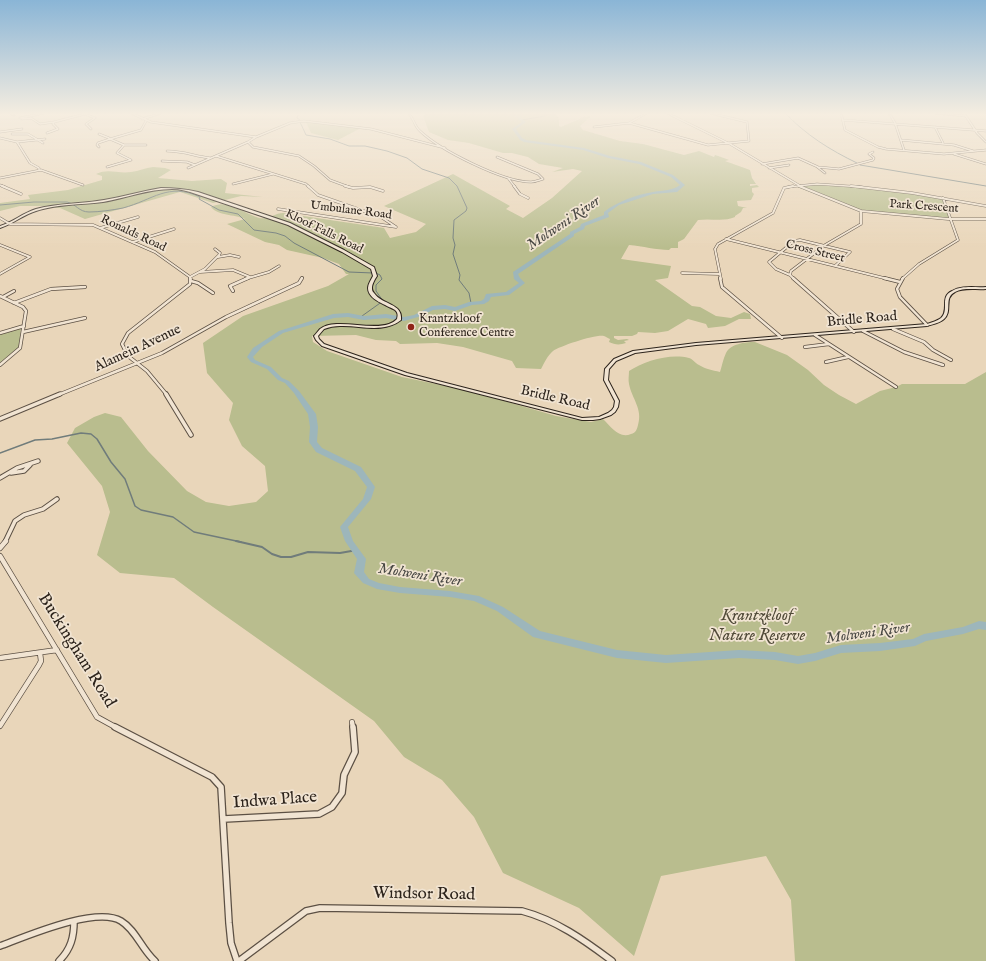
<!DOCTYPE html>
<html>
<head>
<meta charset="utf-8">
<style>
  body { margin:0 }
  canvas { display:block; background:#e9d6ba }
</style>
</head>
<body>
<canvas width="986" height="961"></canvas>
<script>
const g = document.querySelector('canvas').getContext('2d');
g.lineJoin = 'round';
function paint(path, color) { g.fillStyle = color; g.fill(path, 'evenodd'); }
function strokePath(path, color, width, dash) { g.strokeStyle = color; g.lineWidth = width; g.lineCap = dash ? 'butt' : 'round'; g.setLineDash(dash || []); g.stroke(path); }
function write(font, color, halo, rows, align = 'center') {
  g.font = font + ' "IM FELL English",serif'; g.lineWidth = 3.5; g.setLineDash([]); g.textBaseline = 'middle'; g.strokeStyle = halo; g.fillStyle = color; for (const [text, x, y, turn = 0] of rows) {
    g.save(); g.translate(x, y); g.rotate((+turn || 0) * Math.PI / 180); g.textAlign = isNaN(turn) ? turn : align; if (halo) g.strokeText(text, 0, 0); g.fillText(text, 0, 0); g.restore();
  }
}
const green = new Path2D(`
  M 427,113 L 555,113 L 559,119 L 559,126 L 561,127 L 584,117 L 591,116 L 580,126 L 583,130 L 620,141 L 643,144 L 684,155 L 699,151 L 714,157 L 715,155 C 718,156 727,159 729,160 L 725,161 L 750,170 L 752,178 L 756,184 L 750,184 L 750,186 L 757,185 L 759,187 L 752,188 L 752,192 L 754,194 L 751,200 L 737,201 L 738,206 L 747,208 L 743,208 L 741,212 L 735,216 L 735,217 C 724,222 711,218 698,220 L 684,239 L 678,242 L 678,248 L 671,248 L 669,250 C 656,250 643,246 629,245 L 621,259 L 671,266 L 668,278 L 655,280 L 692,306 L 700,307 L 716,316 L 731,318 L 744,312 L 750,314 L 751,319 L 739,319 L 725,326 L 708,328 L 706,324 L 688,319 L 668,331 L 655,333 L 638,332 L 637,334 L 632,336 L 614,336 L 614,338 L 618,340 L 627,339 L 629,340 L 624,341 L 626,343 C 620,345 615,345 609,342 L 610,339 C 609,339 605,336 604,336 C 596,334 560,346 553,351 C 548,355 544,363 541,369 L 516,368 L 512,361 L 463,347 L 437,343 L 400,344 L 396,341 L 376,340 L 356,335 L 312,336 L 313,342 L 327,351 L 402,377 L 470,391 L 556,416 L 591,422 L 603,419 C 611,427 619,439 631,434 C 636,433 637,429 638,425 C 643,409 632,399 629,384 C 628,380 629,375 629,371 C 644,361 670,353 689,358 C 693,359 695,363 699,365 C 705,369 712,370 720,372 C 722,366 723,359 726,353 C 730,344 745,342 755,342 L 787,355 L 808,370 L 824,385 L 839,395 L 856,404 L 880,391 L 896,387 L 902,384 L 965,384 L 986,372 L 986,961 L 795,961 L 791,900 L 766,856 L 661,876 L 634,956 L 579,908 L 503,873 L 474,817 L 442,780 L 404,757 L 374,721 L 213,607 L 174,578 L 120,573 L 97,555 L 110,512 L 102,486 L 67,443 L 75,428 L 94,417 L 105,413 L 121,417 L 148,451 L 187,491 L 206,502 L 229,506 L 256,502 L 268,491 L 265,466 L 242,446 L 229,420 L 233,403 L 207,373 L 203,343 L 243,316 L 328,286 L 349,274 L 346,274 L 339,264 L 323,258 L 287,250 L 279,245 L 265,242 L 227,224 L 245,219 C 234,214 218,216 211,207 C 227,198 243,213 259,218 C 268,220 275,213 283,213 L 384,228 L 390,238 L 416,232 L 426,224 L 384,206 L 453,174 L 510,206 L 506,209 L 523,218 L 552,198 L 582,171 L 573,169 L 552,172 L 563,168 L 539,164 L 528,157 L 512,153 L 503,153 L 469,143 L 448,140 L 429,132 L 423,116 Z
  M 306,122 L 361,128 L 338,140 L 311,133 Z
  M 153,167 L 165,168 L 171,170 L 158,178 L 192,181 L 221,179 L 227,183 L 225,193 L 263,197 L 241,196 L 213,203 L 180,192 L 85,219 L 60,208 L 43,206 L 20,206 L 0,211 L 0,203 L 30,199 L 28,195 L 68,190 L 102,180 L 102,176 L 96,174 C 108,168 118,174 131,172 C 139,171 145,168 153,167 Z
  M 815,184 L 890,189 L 942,198 L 950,219 L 861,211 L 794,186 Z
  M 21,327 L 19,349 L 0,363 L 0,333 Z`);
const streamFar2 = new Path2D(`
  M 785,113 C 806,135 830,150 857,163
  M 298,115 L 297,118 L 300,120
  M 522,120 L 545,116 L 550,113
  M 300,122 L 306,135 L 330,139 L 349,146 L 365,146 L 387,151 L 407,158 L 422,169 L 449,178 L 457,186 L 467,208 L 466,211 L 454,220 L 453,238 L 455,245 L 453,254 L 460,275 L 459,280 L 469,293 L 471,303
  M 860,165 L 986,186
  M 0,205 L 34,202 L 67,202 C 76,204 79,212 89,212 C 99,212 113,210 123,208 C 153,200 168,182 200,197 L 199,199 L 219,210 L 238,214 L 254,230 L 276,233 L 285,236 L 294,243 L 349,272 L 373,273
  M 362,316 L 383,301 L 376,291 L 376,285 L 382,279 L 380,275 L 376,273`);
const streamFar1 = new Path2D(`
  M 0,453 L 35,440 L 52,439 L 81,433 L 91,434 L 97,439 L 111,462 L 125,479 L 135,506 L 141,510 L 173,517 L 194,532 L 241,542`);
const stream = new Path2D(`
  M 236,541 L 262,547 L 272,554 L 281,557 L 291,557 L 308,552 L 340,553 L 357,550`);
const river = new Path2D(`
  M 511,113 L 515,113 L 526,122 L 516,129 L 522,138 L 526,140 L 584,148 L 610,156 L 641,162 L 673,175 L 685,185 L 677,192 L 653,194 L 619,205 L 608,213 L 609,217 L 585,226 L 584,229 L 574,234 L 574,236 L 518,274 L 520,278 L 525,283 L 509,295 L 491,297 L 489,301 L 484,304 L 472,305 L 455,311 L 445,309 L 433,310 L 418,317 L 404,321 L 386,318 L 364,320 L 348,317 L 334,318 L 283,333 L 262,347 L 253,357 L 255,360 L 271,367 L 282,378 L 289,381 L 299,391 L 316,414 L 318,427 L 317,442 L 322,448 L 361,467 L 375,487 L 371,499 L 348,527 L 353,541 L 366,559 L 364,572 L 369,579 L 379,583 L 400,587 L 450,591 L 479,596 L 503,607 L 540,631 L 617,650 L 666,655 L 739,650 L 775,652 L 798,656 L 815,653 L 841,645 L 880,643 L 913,639 L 924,634 L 963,627 L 979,621 L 986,622 L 986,630 L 979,629 L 963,634 L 926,641 L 915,646 L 880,651 L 841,653 L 815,661 L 798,664 L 775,660 L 739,658 L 666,663 L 617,658 L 533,637 L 497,611 L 474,601 L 450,597 L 400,593 L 377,589 L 363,583 L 354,573 L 357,559 L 345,541 L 340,527 L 363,499 L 367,487 L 355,471 L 316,452 L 309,442 L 310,427 L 308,414 L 294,393 L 285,383 L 278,380 L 267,369 L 251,362 L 247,357 L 253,348 L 279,331 L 333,314 L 348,313 L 364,316 L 386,314 L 404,317 L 414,315 L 432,306 L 445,305 L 455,307 L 469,302 L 481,301 L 484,299 L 486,294 L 506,292 L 519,283 L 514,279 L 513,272 L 570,234 L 570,232 L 580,227 L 581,224 L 604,215 L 604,212 C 618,201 636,195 653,192 C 664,190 672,191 680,185 L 671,177 L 639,164 L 608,158 L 583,150 L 524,142 L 520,140 L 512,129 L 522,122 Z`);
const minorFar5 = new Path2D(`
  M 10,113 L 14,115
  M 131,113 L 151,122 L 256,137 L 248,142 L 253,147 L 299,156 L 314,166 L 330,180 L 349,187
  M 408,113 C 414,118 414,126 420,131 C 440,150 503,182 531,182 C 535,182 539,180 543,179 L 538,174 L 497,157
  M 647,113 L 629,123 L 708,145 L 749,141 L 747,122 L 710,113
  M 667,113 L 730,144 L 802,187
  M 729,113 L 734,113
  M 841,113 L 845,130 L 878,147 L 886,149 L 944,154 L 986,150
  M 889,113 L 895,123 L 904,150
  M 934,113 L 966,116
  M 964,113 L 977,133 L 986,142
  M 85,114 L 95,118 L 86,124 L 91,129
  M 20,118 L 44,113
  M 22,119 L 31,118 L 40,124 L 54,122
  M 142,119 L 161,113
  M 843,120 L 986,131
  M 594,127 L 629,123
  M 935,127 L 943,143
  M 0,132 L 22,129
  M 47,133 L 58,129 L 53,124 L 54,122 L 85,114 L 84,113
  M 12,134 L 28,134 L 43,143
  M 99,134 L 109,138
  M 256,137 L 290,123 L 304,121 L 371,129 L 445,148
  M 0,138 L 17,142 L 30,163 L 39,168 L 39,170
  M 901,140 L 954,145 L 973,151
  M 17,142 L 45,139
  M 124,145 L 146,145
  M 99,147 L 97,145 L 98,143 L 110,139
  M 167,151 C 184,151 194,156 210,158
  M 954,154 L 986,164
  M 216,156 L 306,184 L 309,187
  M 162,161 L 187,162 L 195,165
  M 762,164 L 798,158 L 818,167 L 839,169 L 873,160 L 874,158 L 869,154 L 873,152
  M 816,166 L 825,173
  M 107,167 L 131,160 L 117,153 L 124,145 L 110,139 L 141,130 L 146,121
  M 188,168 L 248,142
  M 769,168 L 789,165
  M 0,178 L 41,170 L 83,185
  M 508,178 L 515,187
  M 233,184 L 273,174
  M 0,185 L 5,187
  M 788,187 L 817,184 L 862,187`);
const minorFar4 = new Path2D(`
  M 2,186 L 21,194
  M 345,186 L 353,188 L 370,187 L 383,191
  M 514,186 L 520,194 L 528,198
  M 851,186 L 912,193 L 986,206
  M 278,209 L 396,227 L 381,217 L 318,195 L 308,186
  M 861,211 L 948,219 L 986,219
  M 0,218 L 10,224 L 93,225 L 155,252 L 190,277 L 191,279
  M 100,228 L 138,217
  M 726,239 L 888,279
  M 133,242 L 174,229
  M 0,245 L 30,257 L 0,274
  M 218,257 L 230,255 L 239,257
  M 200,272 L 233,270 L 250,277
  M 682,273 L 719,274
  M 790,275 L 776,269 L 769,262 L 794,241 L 800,240 L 850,252 L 835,266
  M 190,277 L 205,269 L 219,255 L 220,253 L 215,249
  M 245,279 L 269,272 L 279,266
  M 721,279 L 715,249 L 718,244 L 773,213 L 784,188 L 793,186
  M 794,279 L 790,275 L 791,271 L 825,245 L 861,224 L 861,211 L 799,186
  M 902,279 L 919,264 L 958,240 L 943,198`);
const minorFar3 = new Path2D(`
  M 720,278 L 722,287 L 782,338
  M 793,278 L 854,332
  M 884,278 L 900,282
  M 903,278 L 897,289 L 900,297 L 927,325
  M 191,281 L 198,283 L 213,293
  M 233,291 L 230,286 L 248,278
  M 0,296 L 23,307 L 26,311 L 20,348 L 0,365
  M 3,297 L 14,291
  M 14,303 L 51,289 L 85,287
  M 893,329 L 924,342 L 933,350 L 951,360
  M 863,331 L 904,352 L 943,365
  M 23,332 L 85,318
  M 0,333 L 24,326
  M 815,335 L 896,387
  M 805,347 L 829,344
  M 826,362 L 848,357
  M 58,395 L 162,353 L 226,317 L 299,283 L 302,278
  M 167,395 L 147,371 L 128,356 L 122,344 L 128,333 L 190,284 L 190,278`);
const minorFar2 = new Path2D(`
  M 166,394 L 191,435
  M 0,419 L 60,394
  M 11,473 L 24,471 L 30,465
  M 0,478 L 17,468 L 38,461
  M 5,542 L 15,521 L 24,515 L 43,509 L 57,499`);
const minorFar1 = new Path2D(`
  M 0,548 L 6,541
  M 0,556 L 97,717 L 117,728
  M 0,658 L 57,650
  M 352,722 L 353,728
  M 0,726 L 39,665 L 41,661 L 40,653`);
const minor = new Path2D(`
  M 115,727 L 212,777 L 221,787 L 229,923 L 231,943 L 237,961
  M 224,819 L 319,814 L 332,807 L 342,793 L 344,775 L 355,752 L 353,727
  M 0,946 C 27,936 96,906 121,921 C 136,930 142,950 155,961
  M 59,961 C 71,949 74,937 74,921
  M 239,961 L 306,911 L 320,908 L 522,911 C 556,920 584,940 612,961`);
const secondary = new Path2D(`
  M 161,188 C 174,188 185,189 198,192 L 290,223 L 344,250 L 374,267 L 377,276 C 375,279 372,284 372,288 C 372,290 372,291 374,293 C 382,305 403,303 401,320 C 383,334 360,325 340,326 C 335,326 329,327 324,329 C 322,331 320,334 318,336 L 319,339 L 324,344 L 407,373 L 582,418 L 599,417 L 608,413 L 612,410 L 614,407 L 615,401 L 604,380 L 605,369 L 614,359 L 633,351 L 696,343 L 927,324 C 932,322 937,321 941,318 C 950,310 939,297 952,291 C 962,285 975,288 986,287 L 986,289 C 976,290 964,287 955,292 C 943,298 953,311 944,319 C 940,323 933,324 927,326 L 696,345 L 635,353 L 616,361 L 609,369 L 608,380 L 619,401 L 618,407 L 615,412 L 611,415 L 600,419 L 593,420 L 582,420 L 405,375 L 322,346 L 316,340 L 314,336 C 316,334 318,331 320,329 C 335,317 370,331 389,324 C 392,323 395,321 397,319 C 398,315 398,313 395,310 C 387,305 368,300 368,288 C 368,284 371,280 373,276 L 371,269 L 342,252 L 288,225 L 196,194 C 188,191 180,189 172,189 C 148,189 126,198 103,202 C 81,205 57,204 36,211 C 23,215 13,224 0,228 L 0,226 C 13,222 23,213 36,209 C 58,203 81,204 104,200 C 123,197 142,191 161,188 Z`);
const markers = [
  [411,327,4,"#8f2418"]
];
const farStreetnames = [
  ["Park Crescent",924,207,4],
  ["Umbulane Road",351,211,7],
  ["Kloof Falls Road",324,232,26],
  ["Ronalds Road",133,234,25],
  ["Cross Street",815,252,14]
];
const farPoinames = [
  ["Krantzkloof",419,320],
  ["Conference Centre",419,334]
];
const streetNames = [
  ["Bridle Road",862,320,-5],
  ["Alamein Avenue",138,349,-25],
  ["Bridle Road",555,399,13]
];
const waterNames = [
  ["Molweni River",564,224,-34],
  ["Molweni River",420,576,9],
  ["Molweni River",868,634,-8]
];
const nearParknames = [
  ["Krantzkloof",757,617],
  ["Nature Reserve",757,637]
];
const nearStreetnames = [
  ["Buckingham Road",76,651,58],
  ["Indwa Place",275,801,-4],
  ["Windsor Road",424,895,1]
];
paint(green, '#b9bd8e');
strokePath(streamFar2, '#707c7b', 1);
strokePath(streamFar1, '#707c7b', 1.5);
strokePath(stream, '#707c7b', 2);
paint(river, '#9db6bb');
strokePath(minorFar5, '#5c5044', 2.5);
strokePath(minorFar4, '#5c5044', 3);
strokePath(minorFar3, '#5c5044', 4);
strokePath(minorFar2, '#5c5044', 5.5);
strokePath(minorFar1, '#5c5044', 6);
strokePath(minor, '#5c5044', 8);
strokePath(secondary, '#2d241c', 2);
strokePath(minorFar5, '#f1e4d2', 1.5);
strokePath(minorFar4, '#f1e4d2', 2);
strokePath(minorFar3, '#f1e4d2', 2.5);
strokePath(minorFar2, '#f1e4d2', 3.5);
strokePath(minorFar1, '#f1e4d2', 4.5);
strokePath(minor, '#f1e4d2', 5.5);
paint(secondary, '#f1e4d2');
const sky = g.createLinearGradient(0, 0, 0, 248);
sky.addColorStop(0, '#8ab5d6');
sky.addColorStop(0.46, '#f5ede0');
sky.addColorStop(1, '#f5ede000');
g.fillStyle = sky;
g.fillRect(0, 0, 986, 248);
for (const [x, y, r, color] of markers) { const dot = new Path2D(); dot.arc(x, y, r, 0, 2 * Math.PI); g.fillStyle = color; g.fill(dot); strokePath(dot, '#f1e4d2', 1.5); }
write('12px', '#2d241c', '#f1e4d2', farStreetnames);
write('12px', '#2d241c', '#f1e4d2', farPoinames, 'left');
write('14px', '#2d241c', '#f1e4d2', streetNames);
write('italic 15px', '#494844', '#f1e4d2', waterNames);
write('italic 17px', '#504a38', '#f1e4d2', nearParknames);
write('17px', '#2d241c', '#f1e4d2', nearStreetnames);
</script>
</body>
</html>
